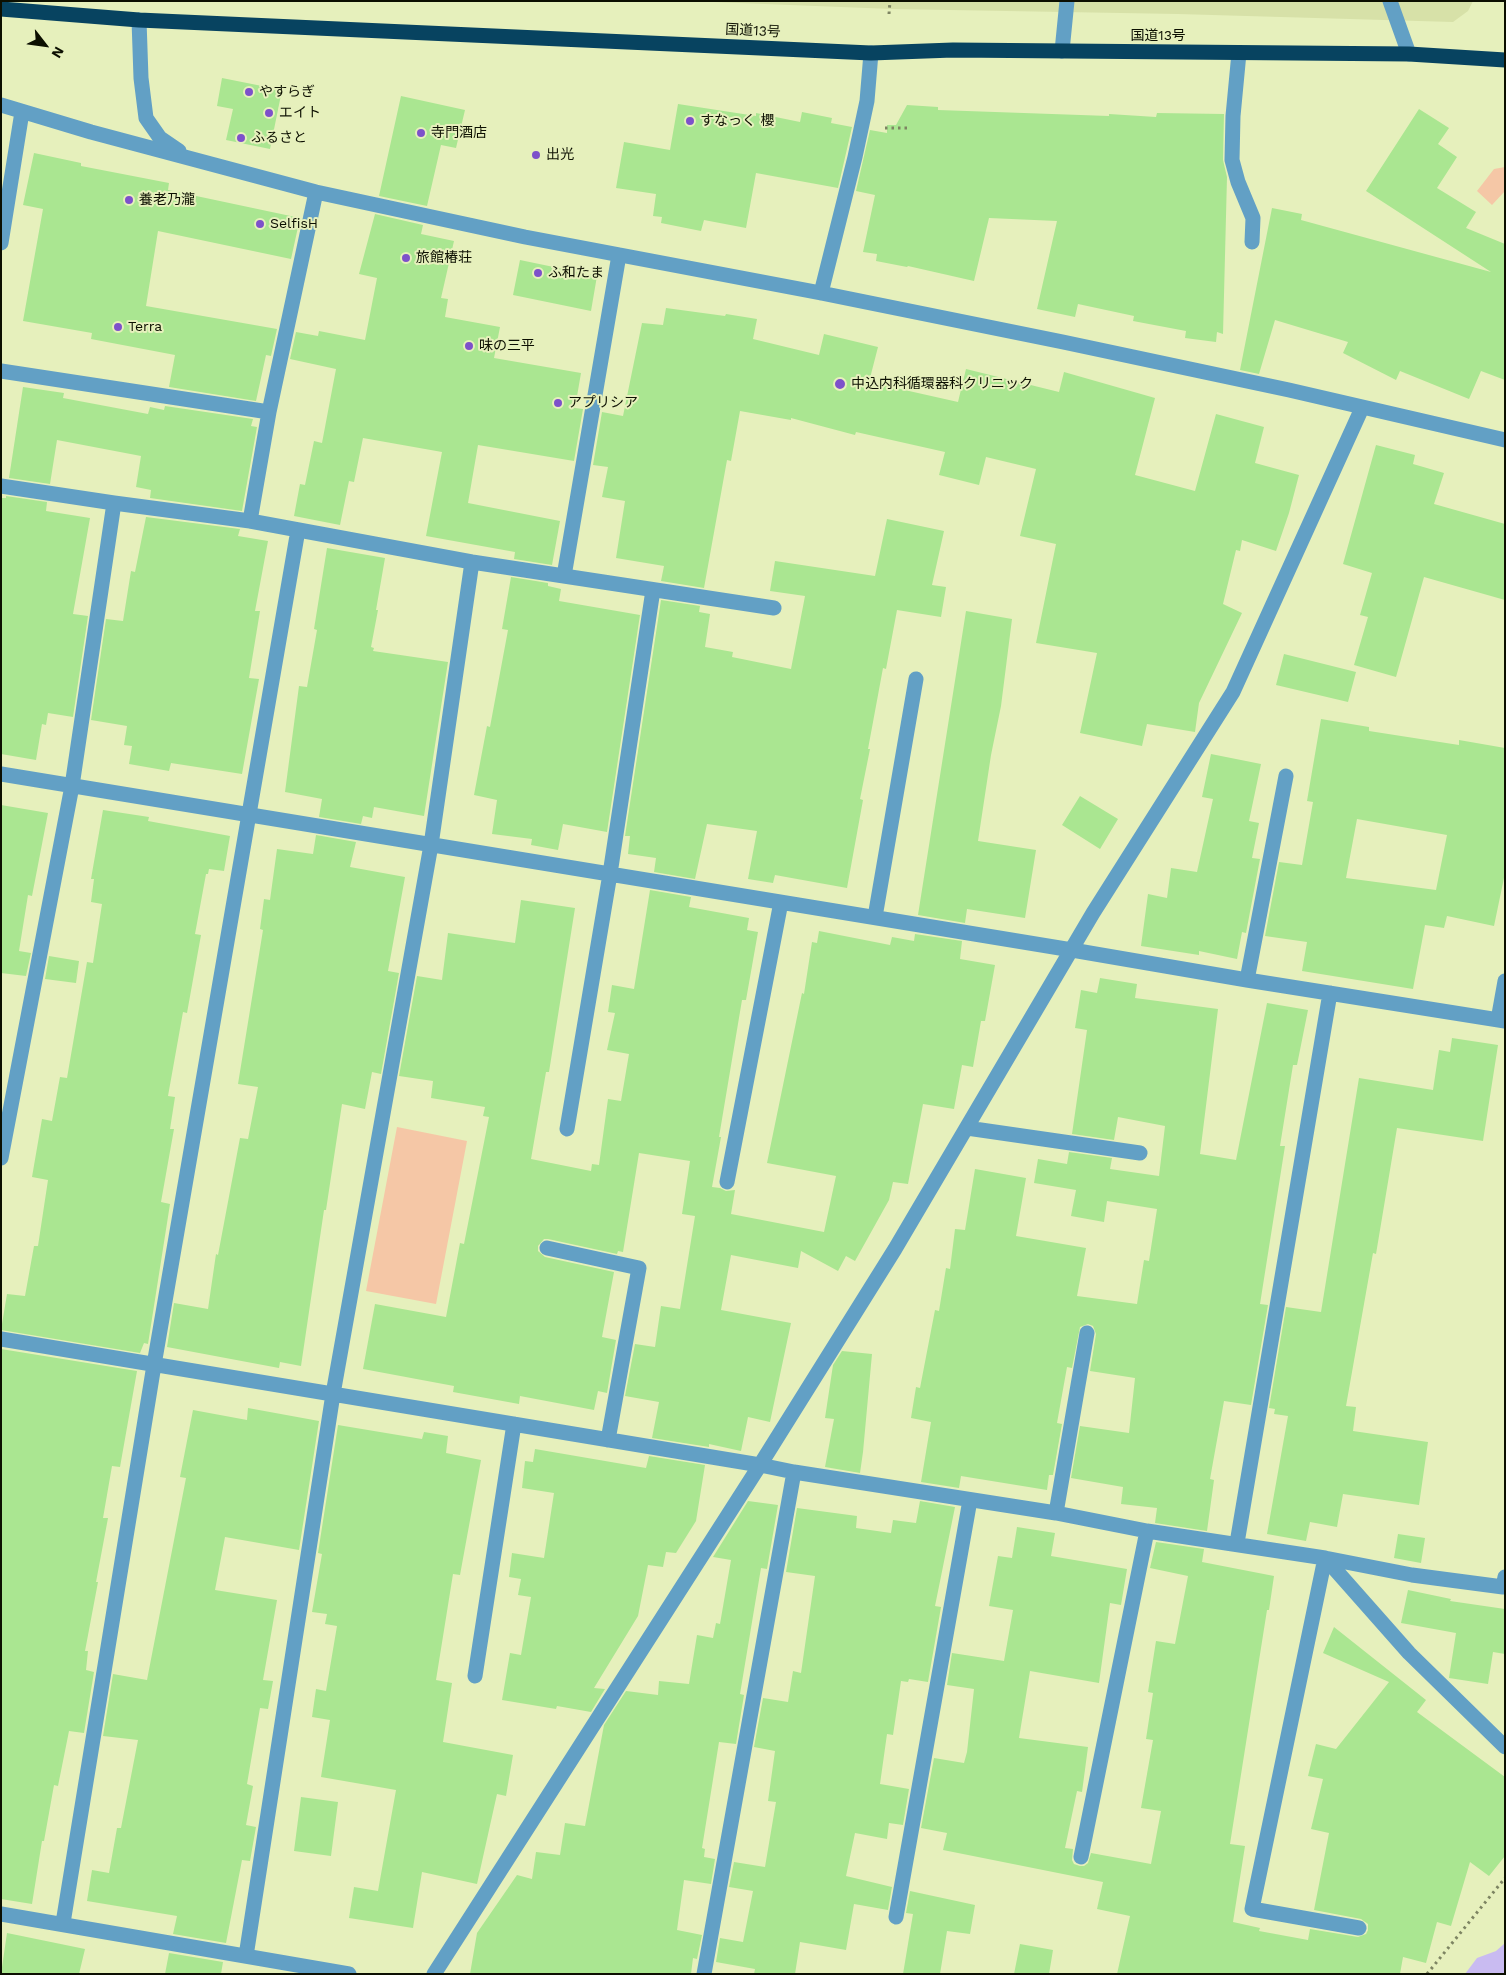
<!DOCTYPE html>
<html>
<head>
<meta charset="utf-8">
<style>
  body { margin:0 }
  #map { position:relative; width:1506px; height:1975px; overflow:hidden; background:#e6f0bc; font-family:"Work Sans",sans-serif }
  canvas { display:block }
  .frame { position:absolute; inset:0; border:2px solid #0c0f01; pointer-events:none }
  .north { position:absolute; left:20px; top:20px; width:50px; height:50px; -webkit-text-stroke:4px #e6f0bc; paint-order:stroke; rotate:120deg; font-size:14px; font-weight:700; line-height:20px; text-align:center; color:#0c0f01 }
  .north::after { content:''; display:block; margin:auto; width:18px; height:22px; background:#0c0f01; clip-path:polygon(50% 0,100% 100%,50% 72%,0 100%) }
</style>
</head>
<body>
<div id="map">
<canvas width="1506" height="1975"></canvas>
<div class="frame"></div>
<div class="north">N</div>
</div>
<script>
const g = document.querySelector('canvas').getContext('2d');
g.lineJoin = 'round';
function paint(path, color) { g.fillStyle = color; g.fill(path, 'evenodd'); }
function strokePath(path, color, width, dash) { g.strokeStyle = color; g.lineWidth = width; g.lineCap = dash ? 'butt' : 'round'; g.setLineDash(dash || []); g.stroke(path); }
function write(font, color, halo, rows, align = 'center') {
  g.font = font + ' "Work Sans","Noto Sans JP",sans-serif'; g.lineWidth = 4; g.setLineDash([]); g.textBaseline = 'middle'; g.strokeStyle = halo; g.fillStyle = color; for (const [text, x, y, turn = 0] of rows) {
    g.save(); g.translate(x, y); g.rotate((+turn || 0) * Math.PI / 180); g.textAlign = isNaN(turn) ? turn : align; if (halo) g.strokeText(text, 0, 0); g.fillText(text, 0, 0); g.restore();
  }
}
const built = new Path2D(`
  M 688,1 L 1473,1 L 1468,11 L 1453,22 L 1178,14 L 892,9 Z`);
const green = new Path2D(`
  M 1505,167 L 1505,191 L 1492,205 L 1477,191 L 1494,169 Z
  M 397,1127 L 467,1141 L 436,1304 L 366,1291 Z`);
const water = new Path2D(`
  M 1505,1943 L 1505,1974 L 1465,1974 L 1477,1958 L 1496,1951 Z`);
const building = new Path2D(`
  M 222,78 L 282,90 L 270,149 L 226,140 L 233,109 L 217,106 Z
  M 401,96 L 465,110 L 456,148 L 441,145 L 427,206 L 379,196 Z
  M 678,104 L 756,116 L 756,113 L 800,122 L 802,112 L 832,118 L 831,123 L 852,127 L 838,188 L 756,173 L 746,228 L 704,220 L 701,231 L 661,223 L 662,217 L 653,216 L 656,194 L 616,188 L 624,142 L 670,150 Z
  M 907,105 L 938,107 L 938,110 L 1109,116 L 1109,114 L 1156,117 L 1157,113 L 1224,114 L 1223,160 L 1227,177 L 1223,334 L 1217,332 L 1216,342 L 1185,338 L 1186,331 L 1133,321 L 1134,316 L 1078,304 L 1075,317 L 1037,309 L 1057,221 L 989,218 L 974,281 L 908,266 L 907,267 L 876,261 L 877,254 L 863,252 L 875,195 L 856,191 L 870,130 L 887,133 L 887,125 L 896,125 Z
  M 1419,109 L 1449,128 L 1438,144 L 1457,157 L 1437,188 L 1476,212 L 1466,228 L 1505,244 L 1505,380 L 1481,371 L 1469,399 L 1400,371 L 1396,380 L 1343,353 L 1348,342 L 1275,320 L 1259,374 L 1240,370 L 1272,208 L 1302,214 L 1301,220 L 1491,272 L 1366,191 Z
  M 34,153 L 81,163 L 81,166 L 169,183 L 168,190 L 300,218 L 291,259 L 158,231 L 146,306 L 277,329 L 271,356 L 266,355 L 256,401 L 169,387 L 175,355 L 91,339 L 92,333 L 23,321 L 43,209 L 23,205 Z
  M 375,214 L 423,225 L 421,234 L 454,241 L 441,298 L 448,299 L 445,317 L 500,327 L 494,358 L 581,373 L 575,408 L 583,409 L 574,461 L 478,445 L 468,503 L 560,521 L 552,565 L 514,559 L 515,552 L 426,536 L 442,452 L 363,438 L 354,482 L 349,481 L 340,525 L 294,516 L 300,484 L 305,485 L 314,441 L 322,443 L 336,369 L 290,359 L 296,332 L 318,336 L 319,331 L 365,340 L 377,278 L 359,274 Z
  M 520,260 L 597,276 L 591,311 L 513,295 Z
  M 666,308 L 725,316 L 726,314 L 757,319 L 753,339 L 819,355 L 824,334 L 878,347 L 869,382 L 958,402 L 966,369 L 1059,392 L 1064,372 L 1155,398 L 1135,475 L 1195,491 L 1216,414 L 1264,427 L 1255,463 L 1299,475 L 1289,513 L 1276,551 L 1242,540 L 1240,551 L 1236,550 L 1223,604 L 1242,613 L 1199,703 L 1195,732 L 1147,724 L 1142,746 L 1080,733 L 1097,653 L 1036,643 L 1056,544 L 1020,536 L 1036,469 L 986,457 L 979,485 L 939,475 L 945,452 L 856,432 L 855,435 L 791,418 L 791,420 L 740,411 L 731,461 L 727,460 L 704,588 L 661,581 L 664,566 L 616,558 L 625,501 L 602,497 L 608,467 L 593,465 L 602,412 L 623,416 L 642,323 L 663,325 Z
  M 23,387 L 64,393 L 63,398 L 148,414 L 150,407 L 164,410 L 165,406 L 253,419 L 251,426 L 257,427 L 242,511 L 150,498 L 151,490 L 136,487 L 141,456 L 57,440 L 50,484 L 9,478 Z
  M 1376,445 L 1415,455 L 1413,464 L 1444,473 L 1434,504 L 1505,524 L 1505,600 L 1424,577 L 1396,677 L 1354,665 L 1368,617 L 1360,615 L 1372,573 L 1343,564 Z
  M 6,496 L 47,502 L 46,511 L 90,518 L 73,614 L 88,616 L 73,717 L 48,713 L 46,725 L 42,724 L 36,760 L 1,754 L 1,498 L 6,498 Z
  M 146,517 L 240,529 L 238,536 L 268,541 L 255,611 L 260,611 L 249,678 L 259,679 L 242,774 L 171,763 L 169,771 L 129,764 L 132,746 L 124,745 L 127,726 L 91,720 L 106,619 L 123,621 L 131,571 L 135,572 Z
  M 887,519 L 944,531 L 932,585 L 946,587 L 941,617 L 897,610 L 886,669 L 883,668 L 868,749 L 870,749 L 860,799 L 863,800 L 847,888 L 775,875 L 773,883 L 748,879 L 757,831 L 707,824 L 695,879 L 654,872 L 656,858 L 628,854 L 630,836 L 625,836 L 661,600 L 700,606 L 699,612 L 710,614 L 705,647 L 733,652 L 732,657 L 791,669 L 805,596 L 770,591 L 775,561 L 875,576 Z
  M 327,548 L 385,558 L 376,610 L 378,610 L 371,647 L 374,648 L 373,651 L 448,662 L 424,816 L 374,807 L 372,818 L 363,816 L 361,824 L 319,817 L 322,799 L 285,792 L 299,686 L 307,687 L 317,630 L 314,629 Z
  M 511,577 L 548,583 L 548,586 L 561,589 L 559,601 L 640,615 L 607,832 L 563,824 L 558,850 L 531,845 L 532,839 L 492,834 L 497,800 L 474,795 L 487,726 L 490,727 L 508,630 L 502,629 Z
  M 966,611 L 1012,619 L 1001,706 L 991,755 L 978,841 L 1036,850 L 1025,918 L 967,909 L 965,923 L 918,915 Z
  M 1284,654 L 1356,672 L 1348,702 L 1276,685 Z
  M 1321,719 L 1369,727 L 1369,731 L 1459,745 L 1459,740 L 1505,748 L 1505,873 L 1494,926 L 1447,916 L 1444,928 L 1425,925 L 1413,989 L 1302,971 L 1307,942 L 1265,936 L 1279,862 L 1302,865 L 1313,802 L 1307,801 ZM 1357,819 L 1447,835 L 1436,890 L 1346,878 Z
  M 1211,754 L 1261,764 L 1249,821 L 1259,823 L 1252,858 L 1260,859 L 1246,933 L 1242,932 L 1237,959 L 1199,951 L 1199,955 L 1141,946 L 1148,894 L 1167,898 L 1171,868 L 1197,872 L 1213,799 L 1202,797 Z
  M 1080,796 L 1118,819 L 1100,849 L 1062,825 Z
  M 1,805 L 48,813 L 32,896 L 28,895 L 19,951 L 31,953 L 26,976 L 1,973 Z
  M 103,810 L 149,817 L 148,821 L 230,836 L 224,871 L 209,869 L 208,874 L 206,874 L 195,934 L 201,935 L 187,1013 L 183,1012 L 168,1096 L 175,1097 L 170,1129 L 174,1129 L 161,1202 L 170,1204 L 148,1344 L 144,1343 L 140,1353 L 1,1330 L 7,1294 L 25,1296 L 34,1246 L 38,1246 L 48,1180 L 32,1177 L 42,1119 L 52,1121 L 60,1077 L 67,1078 L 87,962 L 93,963 L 102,904 L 91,902 L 94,879 L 91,879 Z
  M 316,835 L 356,842 L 350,867 L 405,877 L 388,971 L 399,973 L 381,1074 L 372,1072 L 365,1109 L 342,1104 L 326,1210 L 324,1210 L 301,1366 L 280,1362 L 279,1368 L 167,1347 L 174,1303 L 208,1309 L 216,1254 L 218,1255 L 240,1138 L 248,1139 L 258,1087 L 238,1084 L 263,930 L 260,929 L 264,899 L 270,900 L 277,849 L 313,854 Z
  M 650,890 L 691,897 L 689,907 L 749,918 L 747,930 L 758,932 L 746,1000 L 742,1000 L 719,1137 L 721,1137 L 712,1187 L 720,1188 L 726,1191 L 735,1190 L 731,1214 L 824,1232 L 836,1176 L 767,1163 L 802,993 L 804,994 L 812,942 L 817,943 L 819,931 L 890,945 L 892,937 L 914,941 L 915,934 L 962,941 L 960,959 L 995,965 L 985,1021 L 981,1021 L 973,1067 L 962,1065 L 954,1109 L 923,1104 L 908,1184 L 893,1182 L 889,1200 L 855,1261 L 846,1256 L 838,1271 L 801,1251 L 798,1268 L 731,1255 L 721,1310 L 791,1323 L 770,1422 L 748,1417 L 741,1451 L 709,1444 L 709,1447 L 652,1438 L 659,1402 L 625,1396 L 635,1344 L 655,1347 L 661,1306 L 680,1309 L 695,1216 L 682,1214 L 690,1161 L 639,1153 L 623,1252 L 618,1251 L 617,1254 L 548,1239 L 544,1239 L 538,1246 L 538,1251 L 545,1257 L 614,1272 L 602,1337 L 616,1340 L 607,1393 L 598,1391 L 594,1410 L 520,1396 L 519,1404 L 453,1392 L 454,1386 L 363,1369 L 375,1304 L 446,1317 L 460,1243 L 464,1244 L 489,1117 L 483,1116 L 485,1107 L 431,1098 L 433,1081 L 399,1076 L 417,976 L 442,980 L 448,933 L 515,943 L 521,900 L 575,908 L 549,1072 L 546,1072 L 531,1159 L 591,1171 L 592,1164 L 599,1165 L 608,1099 L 621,1101 L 629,1054 L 607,1050 L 615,1013 L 608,1012 L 612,985 L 634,989 Z
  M 49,956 L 79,961 L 76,983 L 45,979 Z
  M 1100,978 L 1137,984 L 1135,998 L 1218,1009 L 1200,1154 L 1236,1160 L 1267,1003 L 1308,1010 L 1297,1065 L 1293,1065 L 1280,1146 L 1285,1146 L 1260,1304 L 1268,1305 L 1251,1405 L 1224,1401 L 1210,1479 L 1214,1480 L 1207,1531 L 1155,1523 L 1157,1508 L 1121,1504 L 1123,1487 L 1071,1478 L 1080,1426 L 1129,1433 L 1135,1378 L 1090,1371 L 1096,1334 L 1093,1326 L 1088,1324 L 1080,1327 L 1072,1368 L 1067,1367 L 1057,1423 L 1062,1424 L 1053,1475 L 1049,1475 L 1047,1490 L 961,1476 L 959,1488 L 921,1482 L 931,1422 L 911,1418 L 916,1387 L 920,1388 L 935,1310 L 939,1311 L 946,1268 L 950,1269 L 955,1229 L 965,1230 L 975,1169 L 1026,1178 L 1016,1236 L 1086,1248 L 1077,1296 L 1137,1304 L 1144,1260 L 1149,1261 L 1157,1209 L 1107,1201 L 1104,1222 L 1071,1216 L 1076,1190 L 1034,1183 L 1038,1159 L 1067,1164 L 1069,1152 L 1112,1158 L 1110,1169 L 1159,1176 L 1165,1126 L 1118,1117 L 1114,1140 L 1072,1134 L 1087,1030 L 1075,1028 L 1081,990 L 1097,993 Z
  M 1452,1038 L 1498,1045 L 1483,1141 L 1397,1128 L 1376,1254 L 1373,1253 L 1346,1406 L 1356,1407 L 1353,1431 L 1428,1442 L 1419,1505 L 1343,1494 L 1337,1527 L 1310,1522 L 1306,1541 L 1267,1534 L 1288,1416 L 1274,1414 L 1275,1409 L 1269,1408 L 1286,1307 L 1321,1312 L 1359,1078 L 1433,1090 L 1439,1050 L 1450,1052 Z
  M 1,1349 L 137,1371 L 120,1467 L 112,1466 L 103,1518 L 108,1518 L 96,1582 L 98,1582 L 85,1651 L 88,1651 L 86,1670 L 94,1672 L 84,1733 L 69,1731 L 58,1786 L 54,1785 L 44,1841 L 42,1841 L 32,1904 L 1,1899 Z
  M 842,1351 L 872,1354 L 863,1452 L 860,1473 L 825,1467 L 834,1419 L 825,1418 L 833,1365 Z
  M 248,1408 L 319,1421 L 299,1550 L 225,1537 L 215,1590 L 277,1600 L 263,1680 L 273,1681 L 268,1709 L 260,1708 L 247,1784 L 253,1786 L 246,1825 L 256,1827 L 250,1861 L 242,1860 L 226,1943 L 173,1934 L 177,1916 L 87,1901 L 92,1870 L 109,1873 L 117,1828 L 121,1828 L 138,1740 L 103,1736 L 113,1674 L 147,1680 L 186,1478 L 180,1477 L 193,1410 L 247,1420 Z
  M 338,1425 L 422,1439 L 424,1432 L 448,1436 L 446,1453 L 481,1460 L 460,1575 L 453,1574 L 436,1680 L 452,1683 L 443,1742 L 513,1755 L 506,1796 L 497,1794 L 477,1884 L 422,1872 L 413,1928 L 349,1918 L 354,1887 L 378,1891 L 396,1790 L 321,1777 L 330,1720 L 312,1717 L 316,1689 L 326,1691 L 337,1626 L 325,1624 L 327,1614 L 312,1612 L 322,1554 L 318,1553 Z
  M 535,1449 L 646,1468 L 649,1456 L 705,1465 L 696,1521 L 676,1553 L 666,1552 L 663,1567 L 648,1565 L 638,1616 L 594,1688 L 605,1689 L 591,1712 L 557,1706 L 556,1709 L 502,1700 L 510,1653 L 521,1655 L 531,1597 L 518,1595 L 521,1579 L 509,1577 L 512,1553 L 544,1558 L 554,1493 L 522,1488 L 525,1461 L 533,1462 Z
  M 748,1501 L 778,1505 L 767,1569 L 761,1568 L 740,1694 L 744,1695 L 736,1744 L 719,1742 L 702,1848 L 705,1849 L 704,1857 L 715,1859 L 711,1884 L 684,1880 L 677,1930 L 702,1935 L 697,1959 L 693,1958 L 691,1974 L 470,1974 L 477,1933 L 517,1875 L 532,1879 L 536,1852 L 560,1855 L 565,1823 L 585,1826 L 604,1725 L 626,1691 L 658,1695 L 659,1681 L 689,1684 L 697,1635 L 713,1638 L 716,1623 L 720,1624 L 731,1560 L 713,1557 Z
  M 920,1501 L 955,1507 L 935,1606 L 941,1607 L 928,1682 L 909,1679 L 908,1682 L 901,1681 L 893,1735 L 887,1734 L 880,1784 L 909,1789 L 903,1825 L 889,1823 L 887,1839 L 855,1833 L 846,1876 L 892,1887 L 888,1910 L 854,1904 L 846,1950 L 800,1942 L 795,1974 L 754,1974 L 755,1969 L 716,1962 L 720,1938 L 743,1942 L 753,1891 L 729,1887 L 734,1862 L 765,1867 L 776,1802 L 768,1801 L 775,1751 L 754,1747 L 763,1698 L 788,1702 L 793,1671 L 801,1673 L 815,1576 L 786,1572 L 797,1508 L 857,1516 L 856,1528 L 891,1533 L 893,1520 L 916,1523 Z
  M 1017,1527 L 1055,1533 L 1051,1556 L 1127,1569 L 1121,1605 L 1110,1603 L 1099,1683 L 1030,1671 L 1019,1738 L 1088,1747 L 1082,1792 L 1077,1791 L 1065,1848 L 1073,1849 L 1072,1860 L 1074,1864 L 1080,1866 L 1084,1866 L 1088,1863 L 1091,1853 L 1151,1864 L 1161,1811 L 1141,1808 L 1153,1740 L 1146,1739 L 1153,1693 L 1148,1692 L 1156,1641 L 1175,1644 L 1188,1576 L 1150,1568 L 1156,1542 L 1204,1549 L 1202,1562 L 1274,1576 L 1269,1610 L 1267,1610 L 1230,1844 L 1245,1846 L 1233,1922 L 1260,1928 L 1259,1931 L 1308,1940 L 1310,1929 L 1358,1937 L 1366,1934 L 1368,1930 L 1368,1924 L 1361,1919 L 1314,1910 L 1329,1833 L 1311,1829 L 1323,1779 L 1308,1776 L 1316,1744 L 1336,1749 L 1389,1682 L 1323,1653 L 1334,1627 L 1426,1700 L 1417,1712 L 1505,1777 L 1505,1856 L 1489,1876 L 1470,1862 L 1451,1926 L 1437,1922 L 1426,1963 L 1403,1957 L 1400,1974 L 1117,1974 L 1130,1916 L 1097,1909 L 1103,1882 L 943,1850 L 947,1833 L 921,1828 L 934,1758 L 964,1763 L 967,1752 L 974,1689 L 947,1685 L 952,1653 L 1004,1661 L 1013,1610 L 989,1606 L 998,1556 L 1012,1558 Z
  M 1398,1534 L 1425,1538 L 1421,1563 L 1394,1558 Z
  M 1408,1590 L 1451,1599 L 1450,1601 L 1505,1609 L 1505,1654 L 1493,1652 L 1488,1684 L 1449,1678 L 1456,1633 L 1401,1623 Z
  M 301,1797 L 338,1802 L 331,1856 L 294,1851 Z
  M 910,1891 L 975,1905 L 970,1934 L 947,1931 L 940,1974 L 903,1974 L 913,1914 L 906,1913 Z
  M 7,1933 L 85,1949 L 79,1974 L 1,1974 Z
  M 1020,1944 L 1053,1950 L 1049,1974 L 1014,1974 Z
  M 169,1953 L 223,1962 L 221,1974 L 165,1974 Z`);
const path = new Path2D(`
  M 889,14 L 890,1
  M 885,128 L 907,128
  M 1427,1974 L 1505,1878`);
const minor = new Path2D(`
  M 1390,1 L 1409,54
  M 139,20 L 141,78 L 146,118 L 160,138 L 179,151
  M 1062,51 L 1067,1
  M 1239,53 L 1233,116 L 1232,160 L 1238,182 L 1253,218 L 1252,242
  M 1,105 L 91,132 L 316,192 L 525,237 L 821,293 L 1063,342 L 1289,390 L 1505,440
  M 1,243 L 22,112
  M 821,293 L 855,157 L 867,101 L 871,53
  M 1,371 L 269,412
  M 1,486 L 114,503 L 250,521 L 472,562 L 774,608
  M 250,521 L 269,412 L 316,192
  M 564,576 L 619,255
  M 1,774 L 1072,950 L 1247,980 L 1505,1021
  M 875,917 L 916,679
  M 1247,980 L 1286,776
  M 1498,1020 L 1505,981
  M 967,1128 L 1140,1153
  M 567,1129 L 610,874 L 653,590
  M 1,1158 L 72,786 L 114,503
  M 727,1182 L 781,902
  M 547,1248 L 639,1268 L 608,1440
  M 1,1339 L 760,1465 L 794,1472 L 1056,1513 L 1147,1531 L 1325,1558 L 1409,1653 L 1505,1747
  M 1056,1513 L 1087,1333
  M 1237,1543 L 1330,993
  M 475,1676 L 514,1424
  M 1081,1857 L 1147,1531
  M 1,1914 L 349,1974
  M 896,1917 L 970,1500
  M 63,1923 L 154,1365 L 298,530
  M 1359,1928 L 1252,1909 L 1325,1558 L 1412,1575 L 1503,1587 L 1505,1577
  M 246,1956 L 333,1394 L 431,845 L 472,562
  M 434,1974 L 760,1465 L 895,1249 L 1093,913 L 1233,692 L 1362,408
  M 704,1974 L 794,1472`);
const highway = new Path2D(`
  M 1,9 L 139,20 L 871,53 L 953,50 L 1409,54 L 1505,60`);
const markers = [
  [249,92,5,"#7d51ca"],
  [269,113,5,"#7d51ca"],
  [690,121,5,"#7d51ca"],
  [421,133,5,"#7d51ca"],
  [241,138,5,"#7d51ca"],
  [536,155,5,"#7d51ca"],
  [129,200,5,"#7d51ca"],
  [260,224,5,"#7d51ca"],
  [406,258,5,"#7d51ca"],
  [538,273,5,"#7d51ca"],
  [118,327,5,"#7d51ca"],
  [469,346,5,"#7d51ca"],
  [840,384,6,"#7d51ca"],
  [558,403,5,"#7d51ca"]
];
const streetNames = [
  ["国道13号",753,31,3],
  ["国道13号",1158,36]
];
const poiNames = [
  ["やすらぎ",259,92],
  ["エイト",279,113],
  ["すなっく 櫻",700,121],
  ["寺門酒店",431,133],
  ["ふるさと",251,138],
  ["出光",546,155],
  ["養老乃瀧",139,200],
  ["SelfisH",270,224],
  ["旅館椿荘",416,258],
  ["ふ和たま",548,273],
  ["Terra",128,327],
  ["味の三平",479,346],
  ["中込内科循環器科クリニック",851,384],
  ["アプリシア",568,403]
];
paint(built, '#d7e1a8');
paint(green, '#f5c7a6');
paint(water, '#c9bbf1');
paint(building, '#aae691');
strokePath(path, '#7d8462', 3, [2.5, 4]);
strokePath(minor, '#62a0c5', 15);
strokePath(highway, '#074360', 15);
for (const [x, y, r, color] of markers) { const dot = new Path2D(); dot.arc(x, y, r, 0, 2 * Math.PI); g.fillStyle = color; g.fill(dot); strokePath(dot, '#e6f0bc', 2); }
write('14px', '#0c0f01', '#e6f0bc', streetNames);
write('14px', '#0c0f01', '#e6f0bc', poiNames, 'left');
</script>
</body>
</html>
